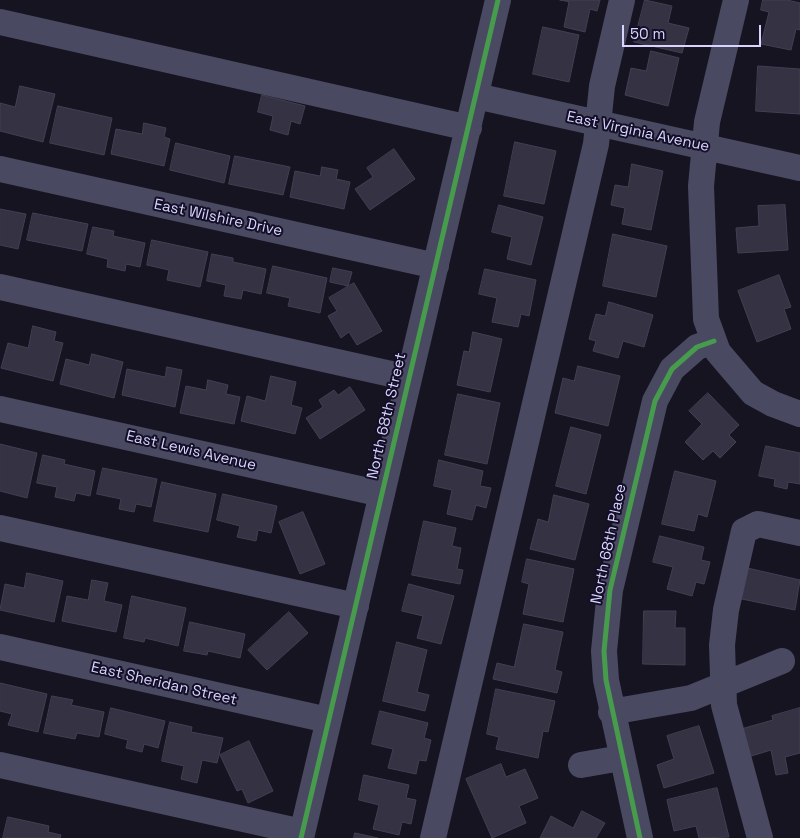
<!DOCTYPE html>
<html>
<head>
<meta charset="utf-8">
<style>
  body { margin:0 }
  #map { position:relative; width:800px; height:838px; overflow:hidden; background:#161421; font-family:"Space Grotesk",sans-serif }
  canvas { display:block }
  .scale { position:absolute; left:622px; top:25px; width:139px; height:22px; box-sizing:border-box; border:2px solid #d9d4ff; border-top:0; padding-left:6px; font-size:15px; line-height:18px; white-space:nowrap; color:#d9d4ff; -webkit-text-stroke:4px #130f26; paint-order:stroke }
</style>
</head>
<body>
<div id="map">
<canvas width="800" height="838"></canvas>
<div class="scale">50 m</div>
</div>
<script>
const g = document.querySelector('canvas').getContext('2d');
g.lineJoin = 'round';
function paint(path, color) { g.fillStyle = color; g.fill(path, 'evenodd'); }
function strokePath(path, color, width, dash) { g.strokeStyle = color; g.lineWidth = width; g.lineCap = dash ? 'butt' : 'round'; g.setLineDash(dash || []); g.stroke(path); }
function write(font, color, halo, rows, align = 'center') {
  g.font = font + ' "Space Grotesk",sans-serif'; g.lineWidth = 4; g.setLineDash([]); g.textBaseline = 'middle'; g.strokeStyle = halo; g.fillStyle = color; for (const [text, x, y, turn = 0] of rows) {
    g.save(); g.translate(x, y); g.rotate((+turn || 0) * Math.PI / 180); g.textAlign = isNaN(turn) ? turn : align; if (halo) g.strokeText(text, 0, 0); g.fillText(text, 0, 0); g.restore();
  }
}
const building = new Path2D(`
  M 560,0 L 600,0 L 597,11 L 590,9 L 585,32 L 564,27 L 569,2 Z
  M 645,0 L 672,6 L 668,23 L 689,28 L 682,53 L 634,42 Z
  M 763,0 L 787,0 L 800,3 L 800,30 L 796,29 L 791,50 L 761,44 L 769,12 L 761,10 Z
  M 543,27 L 579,35 L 569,82 L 533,74 Z
  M 651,51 L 679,58 L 668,106 L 625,95 L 631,68 L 646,71 Z
  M 758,66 L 800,69 L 800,114 L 756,111 Z
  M 20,86 L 55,94 L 43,142 L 0,131 L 0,103 L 15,107 Z
  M 262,95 L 305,106 L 300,124 L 291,121 L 288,135 L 270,130 L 273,116 L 258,112 Z
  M 58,106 L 112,118 L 104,155 L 50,143 Z
  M 144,123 L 166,128 L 164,137 L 170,139 L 164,166 L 111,154 L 116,129 L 142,134 Z
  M 515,142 L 556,151 L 544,204 L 504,196 Z
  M 176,143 L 230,156 L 224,183 L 170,170 Z
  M 394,149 L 415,179 L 370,210 L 355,189 L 373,177 L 367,168 Z
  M 235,156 L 290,167 L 283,195 L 229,184 Z
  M 632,164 L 663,171 L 651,230 L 622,224 L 625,208 L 611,205 L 615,185 L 628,187 Z
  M 322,167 L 338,170 L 336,179 L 350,182 L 344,209 L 290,197 L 295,171 L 320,176 Z
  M 499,205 L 543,217 L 531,265 L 507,259 L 512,237 L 492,232 Z
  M 785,205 L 788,250 L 738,253 L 736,228 L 759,226 L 758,206 Z
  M 0,209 L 26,214 L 18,249 L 0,245 Z
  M 33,213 L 88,224 L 82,251 L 27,240 Z
  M 93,227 L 114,231 L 113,236 L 145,243 L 140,267 L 126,264 L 125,271 L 107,267 L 108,259 L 87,254 Z
  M 613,234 L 667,246 L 656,297 L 603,286 Z
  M 152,240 L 208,252 L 200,287 L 167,280 L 169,270 L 147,265 Z
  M 212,254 L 233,258 L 233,262 L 266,269 L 261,294 L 243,290 L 241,299 L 224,296 L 226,285 L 207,281 Z
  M 273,266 L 327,278 L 320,313 L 288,306 L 290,298 L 267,293 Z
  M 333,268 L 352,272 L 348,286 L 330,282 Z
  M 485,269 L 536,280 L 529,316 L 521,314 L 518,327 L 492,322 L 497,298 L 479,294 Z
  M 779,275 L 791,307 L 784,309 L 791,329 L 757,342 L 738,291 Z
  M 354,283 L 382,331 L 357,345 L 349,332 L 341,338 L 328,316 L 337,311 L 329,298 Z
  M 609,302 L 653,315 L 644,347 L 623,341 L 618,358 L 593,351 L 596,341 L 589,339 L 596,314 L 605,316 Z
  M 33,326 L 56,332 L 54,341 L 63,343 L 53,381 L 1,368 L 8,343 L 28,348 Z
  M 473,332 L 502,339 L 490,392 L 457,385 L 464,351 L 469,352 Z
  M 92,354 L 123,362 L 114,398 L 60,384 L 66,359 L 89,365 Z
  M 578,366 L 620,376 L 608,426 L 555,413 L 563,378 L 574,381 Z
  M 167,367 L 182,370 L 175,407 L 122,395 L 127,369 L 165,377 Z
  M 271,376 L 296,382 L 291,405 L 302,408 L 295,434 L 241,421 L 247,396 L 265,401 Z
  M 208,380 L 228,385 L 226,394 L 240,397 L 234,424 L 180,413 L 186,386 L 206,390 Z
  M 350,387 L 365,410 L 320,439 L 306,418 L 323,407 L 319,400 L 334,390 L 338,395 Z
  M 708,393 L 739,425 L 729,435 L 736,442 L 720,458 L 713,451 L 703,460 L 685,442 L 702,424 L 689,411 Z
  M 458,394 L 500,403 L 487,464 L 445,455 Z
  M 571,427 L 601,435 L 586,494 L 556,486 Z
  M 0,444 L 37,453 L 27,498 L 0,491 Z
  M 766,446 L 800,453 L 800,484 L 788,482 L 787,489 L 774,486 L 775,479 L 759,476 Z
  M 43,455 L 65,460 L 64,464 L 95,471 L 90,496 L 76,493 L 74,501 L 55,497 L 57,487 L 37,483 Z
  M 439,460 L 483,471 L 480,486 L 491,488 L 486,508 L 476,505 L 472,520 L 447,514 L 452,490 L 434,486 Z
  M 103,468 L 157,479 L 151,507 L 136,504 L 134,512 L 119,509 L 121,499 L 97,494 Z
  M 675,471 L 716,481 L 707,517 L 698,514 L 694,531 L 662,524 Z
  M 162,482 L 216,494 L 208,532 L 154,521 Z
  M 223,494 L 277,506 L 271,533 L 258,530 L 256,541 L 237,537 L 240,526 L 217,520 Z
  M 554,495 L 589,504 L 575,560 L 530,549 L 538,519 L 548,522 Z
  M 303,512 L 325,564 L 300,574 L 279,522 Z
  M 424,521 L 456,528 L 452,546 L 461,548 L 457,569 L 463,570 L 460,584 L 412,575 Z
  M 660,536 L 704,547 L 701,560 L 710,562 L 704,584 L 696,582 L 692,596 L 667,589 L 673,567 L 653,562 Z
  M 527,559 L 574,569 L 563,622 L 523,614 L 529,584 L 522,582 Z
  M 743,567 L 800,580 L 795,610 L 737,598 Z
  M 27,573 L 63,581 L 54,622 L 0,610 L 5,584 L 24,588 Z
  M 92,580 L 108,583 L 104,601 L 122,605 L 116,632 L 62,621 L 67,596 L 88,600 Z
  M 409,584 L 454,596 L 441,644 L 417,638 L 423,616 L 402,611 Z
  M 132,596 L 186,608 L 178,646 L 145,638 L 144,642 L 124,638 Z
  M 644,611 L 676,611 L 675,628 L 685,628 L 685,665 L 643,664 Z
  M 289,612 L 308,633 L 267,670 L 248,650 Z
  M 190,622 L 245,634 L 240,658 L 208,651 L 207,655 L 184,651 Z
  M 524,624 L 563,632 L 555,670 L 562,672 L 557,693 L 493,679 L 497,663 L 514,667 Z
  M 397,642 L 427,650 L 417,692 L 429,695 L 425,711 L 383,701 Z
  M 0,683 L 47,694 L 38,732 L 8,725 L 12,714 L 0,711 Z
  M 496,689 L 555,701 L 548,732 L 543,731 L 538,758 L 496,749 L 499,737 L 487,734 Z
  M 52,696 L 73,700 L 71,705 L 104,712 L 99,737 L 77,733 L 75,739 L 44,733 Z
  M 111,708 L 165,721 L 158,748 L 144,744 L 142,752 L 126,748 L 128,740 L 105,734 Z
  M 800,708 L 800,753 L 785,757 L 788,773 L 776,775 L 771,750 L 748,757 L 741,729 L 773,720 L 772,716 Z
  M 380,711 L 428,723 L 424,738 L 431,740 L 426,761 L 419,760 L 416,774 L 388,768 L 393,749 L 372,744 Z
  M 170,722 L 192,727 L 191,732 L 223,738 L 217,763 L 202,760 L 197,783 L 181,779 L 184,766 L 162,761 Z
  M 699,726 L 714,773 L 664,788 L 657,765 L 674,759 L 667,736 Z
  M 249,741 L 273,791 L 248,803 L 242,789 L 237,791 L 220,755 Z
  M 501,764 L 506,777 L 525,769 L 538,798 L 519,806 L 526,823 L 492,838 L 466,779 Z
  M 364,775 L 409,785 L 406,798 L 416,800 L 411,824 L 402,822 L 399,835 L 373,829 L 379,805 L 359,800 Z
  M 717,788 L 729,837 L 699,838 L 696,826 L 674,831 L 667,800 Z
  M 582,811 L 605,823 L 596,838 L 540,838 L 551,816 L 573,828 Z
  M 8,817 L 49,826 L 48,832 L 61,835 L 60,838 L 3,838 Z
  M 355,833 L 378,838 L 354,838 Z`);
const minor = new Path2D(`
  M 736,0 L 707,122 L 701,186 L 706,319 L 718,352 L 753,393 L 773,404 L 800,414
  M 0,22 L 469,128
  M 476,96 L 800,168
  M 0,169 L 436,266
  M 0,287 L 409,378
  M 0,409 L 382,494
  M 0,528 L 356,606
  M 0,647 L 328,720
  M 611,712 L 691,698 L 782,661
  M 0,765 L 302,832
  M 581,765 L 621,758
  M 301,838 L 498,0
  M 433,838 L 596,144 L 602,86 L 622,0
  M 640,838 L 606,680 L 604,651 L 610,590 L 655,401 L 672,369 L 697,347 L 714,341
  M 760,838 L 724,705 L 722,645 L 726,610 L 744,531 L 758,524 L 800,533`);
const cycleway = new Path2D(`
  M 301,838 L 498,0
  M 640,838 L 606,680 L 604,651 L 610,590 L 655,401 L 672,369 L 697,347 L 714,341`);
const streetNames = [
  ["East Virginia Avenue",638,132,12],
  ["East Wilshire Drive",218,218,12],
  ["North 68th Street",387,416,-77],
  ["East Lewis Avenue",191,451,13],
  ["North 68th Place",609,544,-78],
  ["East Sheridan Street",164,684,13]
];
paint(building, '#343243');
strokePath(building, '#433f54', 1);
strokePath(minor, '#4a4962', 26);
strokePath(cycleway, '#469c4c', 5);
write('15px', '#d9d4ff', '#130f26', streetNames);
</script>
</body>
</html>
